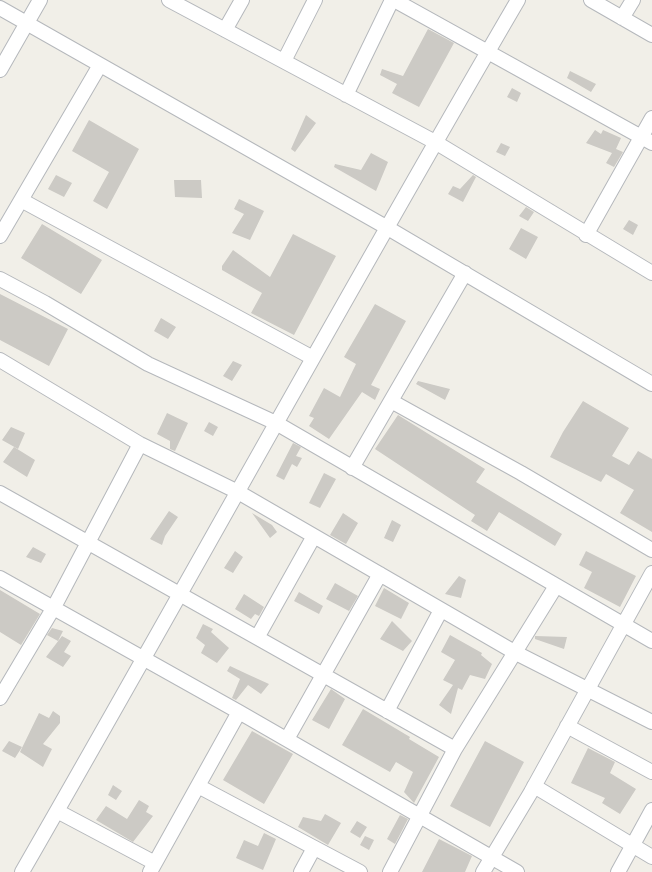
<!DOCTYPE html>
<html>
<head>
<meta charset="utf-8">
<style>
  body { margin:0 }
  canvas { display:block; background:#f1efe8 }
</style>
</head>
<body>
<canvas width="652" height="872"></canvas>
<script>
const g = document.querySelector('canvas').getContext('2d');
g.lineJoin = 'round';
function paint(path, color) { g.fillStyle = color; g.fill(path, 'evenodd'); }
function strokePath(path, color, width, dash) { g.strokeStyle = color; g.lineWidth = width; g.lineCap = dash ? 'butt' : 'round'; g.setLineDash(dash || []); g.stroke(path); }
const building = new Path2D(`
  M 428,29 L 454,43 L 419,107 L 392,93 L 397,84 L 380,75 L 382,69 L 403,76 Z
  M 570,71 L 596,84 L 591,92 L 567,78 Z
  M 512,88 L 521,93 L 517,102 L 507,97 Z
  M 306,115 L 316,123 L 295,152 L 291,149 Z
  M 89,120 L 139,149 L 107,209 L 93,201 L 109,172 L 72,151 Z
  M 595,130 L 601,134 L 603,130 L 621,138 L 616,149 L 623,152 L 614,167 L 606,163 L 612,153 L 586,143 Z
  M 501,143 L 510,147 L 505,156 L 496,152 Z
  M 371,153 L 388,162 L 376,191 L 334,167 L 335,164 L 361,170 Z
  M 56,175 L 72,183 L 64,197 L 48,189 Z
  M 473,175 L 476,177 L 463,202 L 448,194 L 453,186 L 460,189 Z
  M 174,180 L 201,180 L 202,198 L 175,197 Z
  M 239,199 L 264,211 L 250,240 L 232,233 L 244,214 L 234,209 Z
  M 526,207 L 534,212 L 528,221 L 519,216 Z
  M 629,220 L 638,225 L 633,235 L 623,229 Z
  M 42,224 L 102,260 L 81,294 L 21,258 Z
  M 521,228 L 538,237 L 526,259 L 509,249 Z
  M 293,234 L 336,256 L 294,335 L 251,313 L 262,293 L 222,270 L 222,266 L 233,250 L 270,277 Z
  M 0,294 L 68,329 L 49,366 L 0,340 Z
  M 375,304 L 406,321 L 371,385 L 380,389 L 375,400 L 362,392 L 329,439 L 309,426 L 314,418 L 309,416 L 324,388 L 340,397 L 356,364 L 344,357 Z
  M 161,318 L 176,327 L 168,339 L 154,331 Z
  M 233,361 L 242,365 L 232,381 L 223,376 Z
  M 418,381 L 450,389 L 445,400 L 416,384 Z
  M 583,401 L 629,428 L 612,456 L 629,465 L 638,451 L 652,459 L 652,532 L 620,513 L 634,490 L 606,474 L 601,482 L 550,457 L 563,432 Z
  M 167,413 L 188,423 L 175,451 L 170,449 L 170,441 L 157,434 Z
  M 398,415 L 485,469 L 476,482 L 562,534 L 555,546 L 499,512 L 487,531 L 471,521 L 475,515 L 375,449 Z
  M 209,422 L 218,427 L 213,436 L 204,431 Z
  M 11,427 L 25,433 L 18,449 L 2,440 Z
  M 293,443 L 301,447 L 296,456 L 302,458 L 297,467 L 292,464 L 284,480 L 276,476 Z
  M 14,447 L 35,460 L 27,477 L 3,462 Z
  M 324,473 L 336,479 L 320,508 L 309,503 Z
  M 169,511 L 178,517 L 165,536 L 162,545 L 150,539 Z
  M 252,513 L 272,525 L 277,532 L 270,538 Z
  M 343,513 L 358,523 L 346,544 L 330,535 Z
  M 392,520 L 401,525 L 393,542 L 384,538 Z
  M 33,547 L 46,554 L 41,563 L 26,557 Z
  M 235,551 L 243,557 L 233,573 L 224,568 Z
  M 586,551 L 636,576 L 620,607 L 584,588 L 592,572 L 579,565 Z
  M 459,576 L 466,580 L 461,598 L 445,594 Z
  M 335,583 L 358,596 L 349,611 L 326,599 Z
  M 384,588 L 409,603 L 401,619 L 375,606 Z
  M 0,590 L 40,614 L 21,645 L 0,632 Z
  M 299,592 L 323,606 L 319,614 L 294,601 Z
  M 244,594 L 264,607 L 259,616 L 255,614 L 251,619 L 235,609 Z
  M 392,621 L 412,641 L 403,651 L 380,639 Z
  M 203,624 L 213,629 L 211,632 L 229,648 L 217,663 L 201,653 L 205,645 L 196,638 Z
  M 52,628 L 63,631 L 58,641 L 47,635 Z
  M 450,635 L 482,653 L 481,655 L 492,664 L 485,679 L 470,675 L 462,690 L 458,688 L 451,714 L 439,705 L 453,685 L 443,680 L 455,660 L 441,652 Z
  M 62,636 L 71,641 L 64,652 L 71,656 L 63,667 L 46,657 Z
  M 535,636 L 567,637 L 564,649 L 535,639 Z
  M 230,666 L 247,674 L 269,684 L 261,694 L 248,685 L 236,700 L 232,698 L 240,679 L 227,671 Z
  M 331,689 L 345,699 L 329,729 L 312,720 Z
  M 363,709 L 410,737 L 409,739 L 439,757 L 414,803 L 404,792 L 413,772 L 396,762 L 390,772 L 342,745 Z
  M 53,711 L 60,716 L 60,723 L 43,744 L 52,749 L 43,767 L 20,752 L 39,713 L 49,718 Z
  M 252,731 L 293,754 L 264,804 L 223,780 Z
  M 9,741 L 22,747 L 15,758 L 2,751 Z
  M 485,741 L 524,762 L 490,827 L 450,806 Z
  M 588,748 L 615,762 L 610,773 L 636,789 L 620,814 L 602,803 L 605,798 L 571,783 Z
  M 113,785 L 122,791 L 116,800 L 108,795 Z
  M 139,800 L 149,806 L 146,812 L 153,816 L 133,842 L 96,820 L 106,806 L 127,819 Z
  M 325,814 L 341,823 L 328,845 L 298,827 L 303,817 L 321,821 Z
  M 400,815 L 408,819 L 395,844 L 387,839 Z
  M 357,821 L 367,827 L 360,838 L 350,832 Z
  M 264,833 L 276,839 L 263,870 L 236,858 L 244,840 L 258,846 Z
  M 365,836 L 374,840 L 369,850 L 360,845 Z
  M 439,839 L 472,856 L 465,872 L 422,872 Z`);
const minor = new Path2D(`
  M 169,0 L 435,142 L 652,273
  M 394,0 L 652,143
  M 591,0 L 652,35
  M 0,8 L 386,227 L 652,384
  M 622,18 L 633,0
  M 225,30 L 242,0
  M 284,61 L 315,0
  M 0,70 L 40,0
  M 346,95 L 392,0
  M 21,200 L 313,358
  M 586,235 L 652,118
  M 0,236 L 100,65
  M 0,279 L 45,303 L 148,364 L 276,423 L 652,641
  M 0,360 L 140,444 L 238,492 L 516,653 L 652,722
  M 391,401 L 521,473 L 652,550
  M 352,468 L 465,273
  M 0,493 L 455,749
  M 0,578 L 239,712 L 517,872
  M 258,636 L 314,536
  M 0,698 L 54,607 L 140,444
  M 387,711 L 441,610
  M 567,726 L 652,772
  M 287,739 L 380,574
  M 198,786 L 360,872
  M 534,786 L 652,857
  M 57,811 L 155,863
  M 22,872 C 189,582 349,289 518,0
  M 150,872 L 239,712
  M 301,872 L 314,848
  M 390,872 L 455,749 L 556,586
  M 483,872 L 531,792 L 652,573
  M 618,872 L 652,810`);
paint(building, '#cccac5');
strokePath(minor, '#b5b8bc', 16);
strokePath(minor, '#fff', 14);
</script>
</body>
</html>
